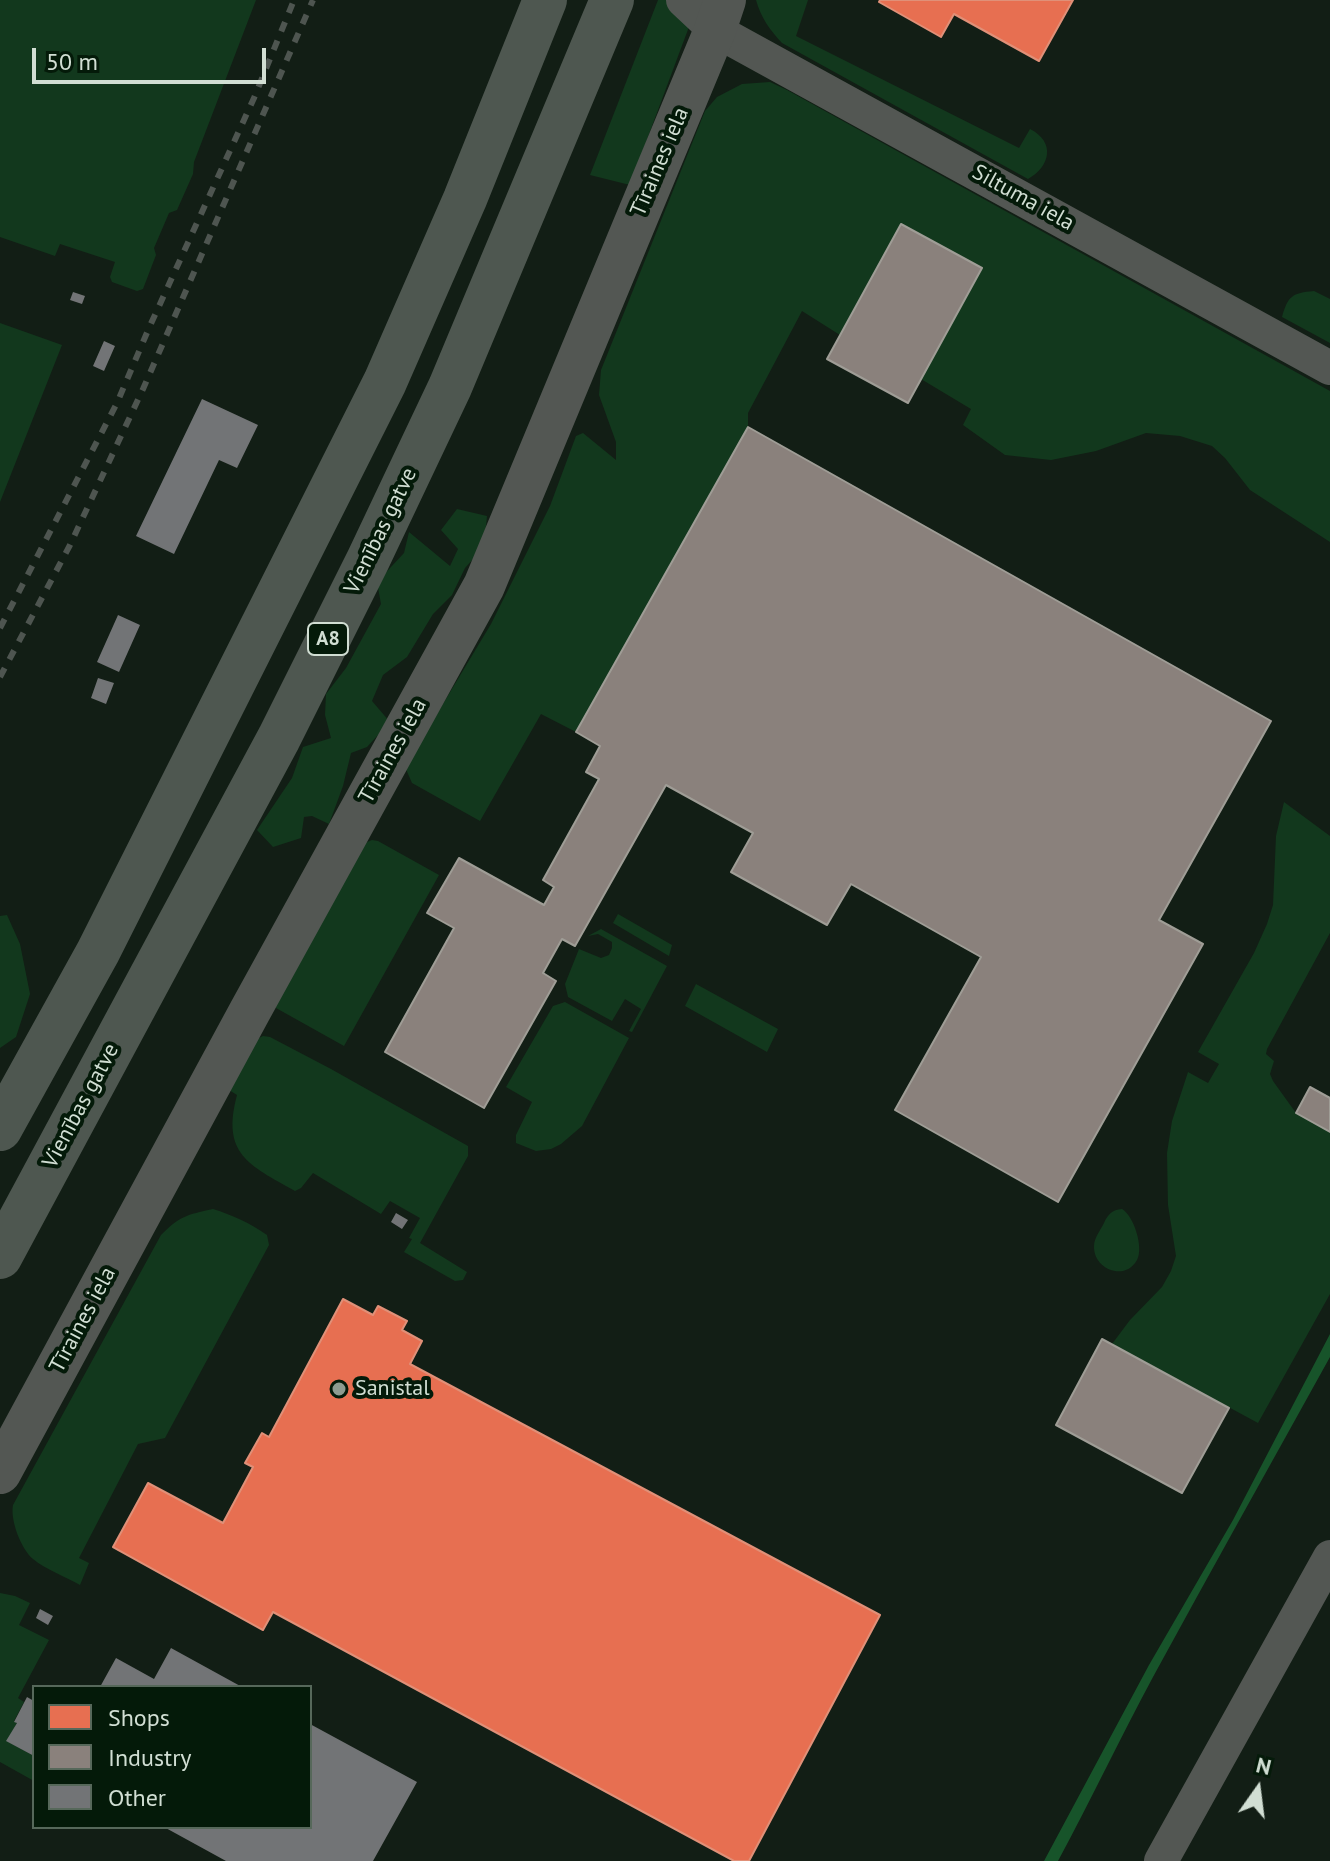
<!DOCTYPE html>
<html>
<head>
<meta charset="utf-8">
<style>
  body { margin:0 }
  #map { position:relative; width:1330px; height:1861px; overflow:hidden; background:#121e15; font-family:"PT Sans",sans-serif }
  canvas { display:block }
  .legend { position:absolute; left:32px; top:1685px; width:280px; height:144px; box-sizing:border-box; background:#041a09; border:2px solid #56685a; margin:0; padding:10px 14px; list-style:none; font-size:24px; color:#d1ded3 }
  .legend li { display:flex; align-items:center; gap:16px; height:40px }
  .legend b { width:40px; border:2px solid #56685a }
  .north { position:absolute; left:1218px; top:1749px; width:80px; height:80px; -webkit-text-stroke:6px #041a09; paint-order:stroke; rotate:14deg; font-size:22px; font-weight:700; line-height:32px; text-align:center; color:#d1ded3 }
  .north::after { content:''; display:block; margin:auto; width:28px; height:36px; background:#d1ded3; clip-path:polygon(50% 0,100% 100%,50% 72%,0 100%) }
  .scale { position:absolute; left:32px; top:48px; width:234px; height:36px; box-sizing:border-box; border:4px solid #d1ded3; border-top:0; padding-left:10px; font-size:24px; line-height:28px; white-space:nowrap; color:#d1ded3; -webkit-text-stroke:6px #041a09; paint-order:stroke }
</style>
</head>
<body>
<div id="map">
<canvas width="1330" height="1861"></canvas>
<ul class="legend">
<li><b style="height:22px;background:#e76f51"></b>Shops</li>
<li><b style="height:22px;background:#8a817c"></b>Industry</li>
<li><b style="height:22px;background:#727476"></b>Other</li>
</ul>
<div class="north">N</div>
<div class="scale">50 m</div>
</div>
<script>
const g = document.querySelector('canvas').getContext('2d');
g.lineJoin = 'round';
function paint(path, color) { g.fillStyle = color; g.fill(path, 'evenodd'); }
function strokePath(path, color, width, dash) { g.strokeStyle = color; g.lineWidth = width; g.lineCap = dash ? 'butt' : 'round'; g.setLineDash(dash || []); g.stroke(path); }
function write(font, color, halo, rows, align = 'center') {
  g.font = font + ' "PT Sans",sans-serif'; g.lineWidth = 8; g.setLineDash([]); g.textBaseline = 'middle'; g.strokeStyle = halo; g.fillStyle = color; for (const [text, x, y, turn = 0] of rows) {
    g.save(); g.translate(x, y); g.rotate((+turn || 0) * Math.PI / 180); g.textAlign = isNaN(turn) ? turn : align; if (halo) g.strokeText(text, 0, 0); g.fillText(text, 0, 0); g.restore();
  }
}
const green = new Path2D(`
  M 0,0 L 256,0 L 194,162 L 193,174 L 177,210 L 169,213 L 154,248 L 156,255 L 143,289 L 137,291 L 112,282 L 110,277 L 115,262 L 60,244 L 55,256 L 0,237 Z
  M 658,0 L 699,0 L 630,185 L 590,175 Z
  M 756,0 L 808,0 L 796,36 L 1019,148 L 1030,129 C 1056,142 1050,167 1028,179 L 782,43 C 770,30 761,18 756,0 Z
  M 770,82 L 787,90 L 1330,391 L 1330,542 L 1250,490 L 1225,458 L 1212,446 L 1180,436 L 1146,433 L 1096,451 L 1051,460 L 1005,455 L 963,425 L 971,409 L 921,379 L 981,268 L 901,224 L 840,335 L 802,311 L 748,413 L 748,427 L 576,732 L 541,714 L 480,821 L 412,783 L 405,767 L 491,624 L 550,506 L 576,436 L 583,433 L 616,460 L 616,442 L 599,395 L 601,370 L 705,111 L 717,97 L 742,84 Z
  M 1314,291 L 1330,299 L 1330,343 L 1282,317 C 1288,296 1292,293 1314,291 Z
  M 0,323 L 62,345 L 0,502 Z
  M 457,509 L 487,516 L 484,547 L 465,568 L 452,595 L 433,614 L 407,657 L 383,675 L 372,701 L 390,722 L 367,747 L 351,753 L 343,786 L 329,824 L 312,816 L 304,817 L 301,838 L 273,847 L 257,830 L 292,778 L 303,747 L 331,738 L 325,715 L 326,694 L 346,668 L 381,604 L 377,582 L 404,553 L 409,532 L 450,566 L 458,549 L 441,530 Z
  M 1284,802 L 1330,836 L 1330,933 L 1267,1049 L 1266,1054 L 1274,1061 L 1270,1074 L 1273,1081 L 1296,1113 L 1330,1132 L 1330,1294 L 1258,1423 L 1112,1344 L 1130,1320 L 1162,1287 L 1171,1271 L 1176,1256 L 1168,1205 L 1167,1153 L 1172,1121 L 1188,1072 L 1208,1083 L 1219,1064 L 1198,1052 L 1254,953 L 1267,924 L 1273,905 L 1276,836 Z
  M 372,840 L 378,841 L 439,875 L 344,1046 L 276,1008 L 276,1002 L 365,843 Z
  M 618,914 L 672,945 L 669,956 L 613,923 Z
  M 7,915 L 20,944 L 30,994 L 16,1037 L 0,1048 L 0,916 Z
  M 601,929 L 667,966 L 632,1032 L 629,1031 L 641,1009 L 625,999 L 612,1021 L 568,997 L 565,984 L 579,949 L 601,958 L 609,955 L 612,948 L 612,942 L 598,934 L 588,936 Z
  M 696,984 L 778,1029 L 767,1052 L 685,1006 Z
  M 565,1002 L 629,1038 L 582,1126 L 561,1144 L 551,1149 L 536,1151 L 516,1143 L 516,1135 L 532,1102 L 506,1087 L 553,1006 Z
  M 263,1036 L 270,1037 L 331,1069 L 468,1146 L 468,1156 L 420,1243 L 467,1272 L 463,1280 L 455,1281 L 404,1252 L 412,1239 L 409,1238 L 420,1218 L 390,1201 L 381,1214 L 313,1173 L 301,1188 L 295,1191 C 249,1165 221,1154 237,1095 L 229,1090 L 257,1039 Z
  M 213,1209 C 232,1215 250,1223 267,1235 L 269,1245 L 165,1438 L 138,1444 L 79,1558 L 89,1563 L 80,1585 C 66,1577 45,1569 33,1559 C 21,1549 10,1520 13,1505 L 161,1235 C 180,1216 186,1215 213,1209 Z
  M 1122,1209 C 1134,1216 1144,1248 1137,1260 C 1125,1282 1093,1269 1094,1246 C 1094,1238 1100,1231 1104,1223 C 1108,1214 1112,1210 1122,1209 Z
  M 0,1593 L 15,1596 L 30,1603 L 19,1625 L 49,1640 L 18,1698 L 24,1702 L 14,1721 L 17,1723 L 7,1741 L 34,1756 L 34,1781 L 0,1762 Z`);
const water = new Path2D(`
  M 1330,1334 L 1330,1357 C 1271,1464 1211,1570 1153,1677 C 1120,1738 1091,1800 1058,1861 L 1044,1861 L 1149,1665 L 1233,1520 Z`);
const shops = new Path2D(`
  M 880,0 L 1073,0 L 1039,61 L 954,14 L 941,37 L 879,2 Z
  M 343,1299 L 373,1315 L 378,1306 L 407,1321 L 402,1330 L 422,1341 L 410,1364 L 880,1615 L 749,1861 L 734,1861 L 273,1612 L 263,1630 L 113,1547 L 148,1483 L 223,1523 L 253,1467 L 245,1463 L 262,1433 L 269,1437 Z`);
const industry = new Path2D(`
  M 901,224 L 982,268 L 908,403 L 827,359 Z
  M 748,427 L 1271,721 L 1159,920 L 1203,944 L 1058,1202 L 895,1110 L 981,957 L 851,884 L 827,925 L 731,872 L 753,833 L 666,785 L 575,946 L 562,939 L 543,973 L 556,981 L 484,1108 L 385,1052 L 454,928 L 427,913 L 459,858 L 544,905 L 554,887 L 543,880 L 599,779 L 586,772 L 600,746 L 576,732 Z
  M 1310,1087 L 1330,1098 L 1330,1132 L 1296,1113 Z
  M 1102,1339 L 1229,1408 L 1182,1493 L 1056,1425 Z`);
const building = new Path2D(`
  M 73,292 L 85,296 L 82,304 L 70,300 Z
  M 104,341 L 115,346 L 104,371 L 93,366 Z
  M 202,399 L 258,425 L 237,468 L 219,460 L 174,554 L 136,536 Z
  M 118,615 L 140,625 L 119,672 L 97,662 Z
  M 98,678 L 114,683 L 106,704 L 91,698 Z
  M 396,1213 L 408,1220 L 402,1229 L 391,1222 Z
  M 40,1609 L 53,1616 L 48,1625 L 36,1618 Z
  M 171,1648 L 242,1687 L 100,1687 L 116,1658 L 154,1679 Z
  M 27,1697 L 34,1701 L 34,1756 L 6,1741 L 17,1723 L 14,1722 Z
  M 310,1724 L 417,1782 L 373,1861 L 226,1861 L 164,1827 L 310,1827 Z`);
const minor = new Path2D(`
  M 683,0 L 715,30 L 1330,368
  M 1161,1861 L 1330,1557`);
const tertiary = new Path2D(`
  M 0,1473 L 250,1011 L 484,586 L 715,30 L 725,0`);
const trunk = new Path2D(`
  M 0,1129 L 98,952 L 385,382 L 465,199 L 545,0
  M 0,1257 L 279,738 L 368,560 L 450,387 L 612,0`);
const rail = new Path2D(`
  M 0,628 L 117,403 L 149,328 L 254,98 L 294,0
  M 0,677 L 70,545 L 143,389 L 313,0`);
const markers = [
  [339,1389,8,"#8e9b90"]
];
const shields = [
  [328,639,40]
];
const shieldNames = [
  ["A8",328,639]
];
const streetNames = [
  ["Tīraines iela",660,162,-67],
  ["Siltuma iela",1023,198,29],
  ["Vienības gatve",381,531,-64],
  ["Tīraines iela",393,751,-61],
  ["Vienības gatve",81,1106,-62],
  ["Tīraines iela",83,1320,-62]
];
const poiNames = [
  ["Sanistal",355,1389]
];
paint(green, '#12381d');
paint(water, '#17542a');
paint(shops, '#e76f51');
strokePath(shops, '#e09078', 2);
paint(industry, '#8a817c');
strokePath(industry, '#9f9d96', 2);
paint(building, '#727476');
strokePath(minor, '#535753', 34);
strokePath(tertiary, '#535753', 42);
strokePath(trunk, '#4e5750', 44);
strokePath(rail, '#4e5550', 6, [10, 10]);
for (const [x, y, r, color] of markers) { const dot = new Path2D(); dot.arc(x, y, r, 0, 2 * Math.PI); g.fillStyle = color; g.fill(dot); strokePath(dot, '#041a09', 3); }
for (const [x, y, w] of shields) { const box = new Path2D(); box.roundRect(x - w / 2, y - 16, w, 32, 6); g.fillStyle = '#041a09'; g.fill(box); strokePath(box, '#d1ded3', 2); }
write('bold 20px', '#d1ded3', null, shieldNames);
write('22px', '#d1ded3', '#041a09', streetNames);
write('22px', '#d1ded3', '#041a09', poiNames, 'left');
</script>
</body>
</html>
